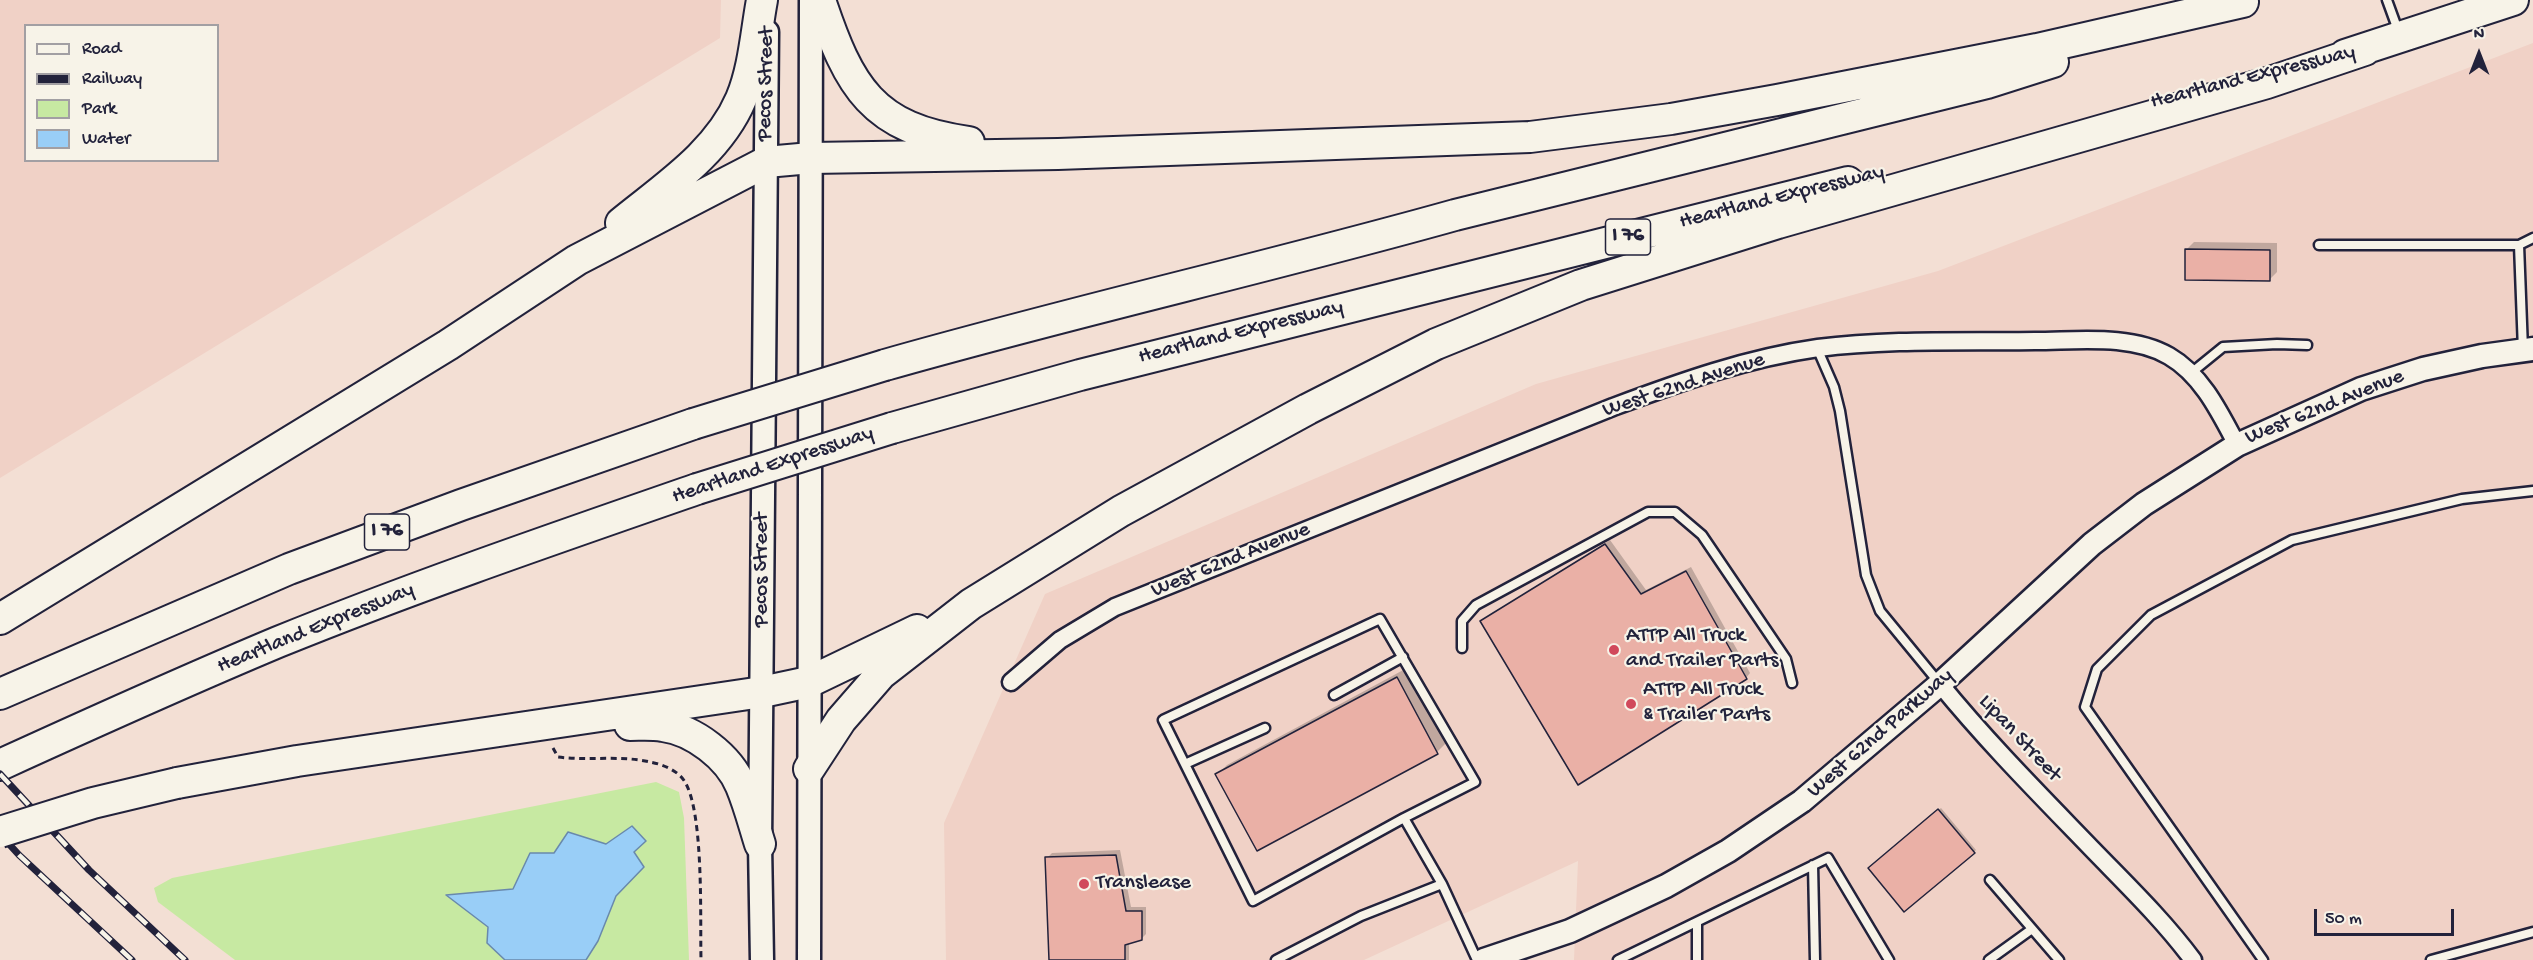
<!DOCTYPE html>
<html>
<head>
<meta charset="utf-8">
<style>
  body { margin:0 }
  #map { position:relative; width:2533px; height:960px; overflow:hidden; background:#f3dfd4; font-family:"Gochi Hand",sans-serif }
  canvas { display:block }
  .legend { position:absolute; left:24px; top:24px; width:195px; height:138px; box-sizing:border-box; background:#f7f3e8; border:2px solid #a29fa3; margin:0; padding:8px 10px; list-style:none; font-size:18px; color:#22223b }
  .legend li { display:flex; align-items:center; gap:12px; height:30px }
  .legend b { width:30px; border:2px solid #a29fa3 }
  .north { position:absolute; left:2449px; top:24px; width:60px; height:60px; -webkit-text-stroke:4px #f7f3e8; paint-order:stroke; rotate:0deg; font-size:16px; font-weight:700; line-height:24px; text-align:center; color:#22223b }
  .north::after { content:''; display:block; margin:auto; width:21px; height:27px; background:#22223b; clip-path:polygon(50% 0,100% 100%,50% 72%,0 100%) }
  .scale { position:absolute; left:2314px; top:909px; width:140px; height:27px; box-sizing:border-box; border:3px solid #22223b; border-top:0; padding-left:8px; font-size:18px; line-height:21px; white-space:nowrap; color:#22223b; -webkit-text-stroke:4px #f7f3e8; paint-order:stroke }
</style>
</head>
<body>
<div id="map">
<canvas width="2533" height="960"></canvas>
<ul class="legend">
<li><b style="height:8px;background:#f7f3e8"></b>Road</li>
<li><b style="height:8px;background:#22223b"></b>Railway</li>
<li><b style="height:16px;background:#c7e9a2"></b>Park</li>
<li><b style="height:16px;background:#99cef7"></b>Water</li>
</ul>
<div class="north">N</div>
<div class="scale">50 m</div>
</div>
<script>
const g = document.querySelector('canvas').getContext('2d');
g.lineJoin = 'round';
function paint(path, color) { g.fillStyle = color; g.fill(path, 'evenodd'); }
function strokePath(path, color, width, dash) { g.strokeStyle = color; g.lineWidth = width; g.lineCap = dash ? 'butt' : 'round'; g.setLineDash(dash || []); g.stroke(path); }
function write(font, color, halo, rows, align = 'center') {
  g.font = font + ' "Gochi Hand",sans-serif'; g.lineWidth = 4.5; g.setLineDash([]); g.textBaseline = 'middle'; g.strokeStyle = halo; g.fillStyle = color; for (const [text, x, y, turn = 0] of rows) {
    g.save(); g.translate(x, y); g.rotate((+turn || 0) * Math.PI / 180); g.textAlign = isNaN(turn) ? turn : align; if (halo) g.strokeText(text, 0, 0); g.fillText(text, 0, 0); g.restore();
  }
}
const built = new Path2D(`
  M 0,0 L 721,0 L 720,38 L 0,478 ZM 26,26 L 218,26 L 218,160 L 26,160 Z
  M 2533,43 L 2533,960 L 1574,960 L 1578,861 L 1364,960 L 946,960 L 944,823 L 1045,594 L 1536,384 L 1938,271 Z`);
const green = new Path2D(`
  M 656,782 L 679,792 L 684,818 L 689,960 L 235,960 L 158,902 L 154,888 L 172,878 Z`);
const water = new Path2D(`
  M 632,826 L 646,841 L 634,852 L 644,867 L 616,896 L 598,941 L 586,960 L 505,960 L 487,943 L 488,927 L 446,895 L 513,889 L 530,853 L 554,853 L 568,832 L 606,844 Z`);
const shadow = new Path2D(`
  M 2194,242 L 2277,243 L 2277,272 L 2270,279 L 2186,250 Z
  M 1610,540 L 1646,590 L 1691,567 L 1750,673 L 1746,678 L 1487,617 Z
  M 1407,668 L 1447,742 L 1437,752 L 1257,849 L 1217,775 L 1227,765 Z
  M 1941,808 L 1976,850 L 1905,910 L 1870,868 Z
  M 1120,850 L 1131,907 L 1146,907 L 1146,934 L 1141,939 L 1129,943 L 1129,960 L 1051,960 L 1047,858 L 1052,853 Z`);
const building = new Path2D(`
  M 2185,249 L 2270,250 L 2270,281 L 2185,280 Z
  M 1605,544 L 1641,594 L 1686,571 L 1747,679 L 1578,785 L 1480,621 Z
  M 1397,677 L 1438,754 L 1257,851 L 1215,774 Z
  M 1938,809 L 1975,853 L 1904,912 L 1868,868 Z
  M 1116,855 L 1126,911 L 1142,911 L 1142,940 L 1125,945 L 1125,960 L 1049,960 L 1045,857 Z`);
const path = new Path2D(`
  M 553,748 L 558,757 C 589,761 621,755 650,762 C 662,764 679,771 685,782 C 704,814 700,919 701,960`);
const lane = new Path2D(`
  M 2387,0 L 2399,33
  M 2319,245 L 2519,245
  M 1817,348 L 1834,387 L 1840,411 L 1866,575 L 1880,611 L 1940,684
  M 2523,350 L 2519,245 L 2533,238
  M 2191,373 L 2223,347 L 2277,344 L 2307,345
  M 1462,648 L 1462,621 L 1476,605 L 1648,512 L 1675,512 L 1702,535 L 1786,659 L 1792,683
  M 1334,695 L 1403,657
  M 1185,764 L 1265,728
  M 1404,818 L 1253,901 L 1163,720 L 1380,619 L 1475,782 L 1404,818 L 1442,884 L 1477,960
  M 1813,865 L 1815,960
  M 1990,880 L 2059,960
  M 1697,922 L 1697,960
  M 1276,960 L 1361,916 L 1442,884
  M 1618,960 L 1828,858 L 1889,960
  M 1989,960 L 2032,929
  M 2263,960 L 2085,707 L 2097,669 L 2151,615 L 2292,540 L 2462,499 L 2533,491
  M 2431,960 L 2533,932`);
const street = new Path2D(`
  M 1011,682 L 1060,640 L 1115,607 L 1613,407 C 1680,382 1747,358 1818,348 C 1890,339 1963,342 2035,341 C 2078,341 2131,334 2169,356 C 2202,375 2220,413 2237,445
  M 1940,684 C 1989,744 2042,797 2095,852 C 2129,887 2164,921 2193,960`);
const secondary = new Path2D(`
  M 762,960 L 760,844 L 767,32
  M 809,960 L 811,0
  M 1484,960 L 1570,931 L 1666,886 L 1728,851 L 1802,801 L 1940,684 L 2092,544 L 2144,504 L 2237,445 L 2361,389 L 2423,369 L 2482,356 L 2533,349`);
const highway = new Path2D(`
  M 820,0 C 849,87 872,129 969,142
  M 2345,55 L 2513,0
  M 621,223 C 665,187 718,153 741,99 C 754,68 756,32 762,0
  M 885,365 C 1074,311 1266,268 1455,215 L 1987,83 L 2053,62
  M 892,428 L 1080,375 L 1848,182
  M 0,619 L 448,345 L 577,260 L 766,162 L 811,158 L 1058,154 L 1530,137 L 1671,119 L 1777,100 L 2037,49 L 2243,2
  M 0,694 L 289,569 L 461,505 L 693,424
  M 630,725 C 641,725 652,724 663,726 C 694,730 729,757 741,786 C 749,805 754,825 760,844
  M 0,765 C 92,723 185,681 278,642 C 416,586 556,538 697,489
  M 809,769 L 841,720 L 881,674 L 971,604 L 1121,511 L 1308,409 L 1436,344 L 1581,285 L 1778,223 L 2267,83 L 2365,50
  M 177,783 L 297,761 L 762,692 L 809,682 L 917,630`);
const rail = new Path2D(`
  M 0,774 L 89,870 L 185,960
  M 0,834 L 19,855 L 132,960`);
const highwayBridge = new Path2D(`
  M 693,424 L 885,365
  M 697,489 L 892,428
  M 0,832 L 93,803 L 177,783`);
const markers = [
  [1614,650,6,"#d1495b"],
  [1631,704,6,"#d1495b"],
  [1084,884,6,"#d1495b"]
];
const shields = [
  [1628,237,45],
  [387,532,45]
];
const shieldNames = [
  ["I 76",1628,237],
  ["I 76",387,532]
];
const streetNames = [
  ["Heartland Expressway",2253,78,-14],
  ["Pecos Street",767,84,-89],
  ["Heartland Expressway",1782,198,-14],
  ["Heartland Expressway",1241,333,-14],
  ["West 62nd Avenue",1684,386,-18],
  ["West 62nd Avenue",2325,408,-22],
  ["Heartland Expressway",773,466,-18],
  ["West 62nd Avenue",1231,561,-22],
  ["Pecos Street",763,570,-90],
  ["Heartland Expressway",316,629,-22],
  ["West 62nd Parkway",1881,734,-41],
  ["Lipan Street",2019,739,47]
];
const poiNames = [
  ["ATTP All Truck",1626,637],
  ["and Trailer Parts",1626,662],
  ["ATTP All Truck",1643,691],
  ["& Trailer Parts",1643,716],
  ["Translease",1096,884]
];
paint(built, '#f0d1c6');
paint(green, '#c7e9a2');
paint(water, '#99cef7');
strokePath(water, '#6989ac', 1.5);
paint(shadow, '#0003');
paint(building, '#eab0a6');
strokePath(building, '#22223b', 1.5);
strokePath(lane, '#22223b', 13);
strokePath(street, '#22223b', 21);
strokePath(secondary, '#22223b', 27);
strokePath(highway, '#22223b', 34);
strokePath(path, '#22223b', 3, [6, 4.5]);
strokePath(lane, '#f7f3e8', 8);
strokePath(street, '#f7f3e8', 16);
strokePath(secondary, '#f7f3e8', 22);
strokePath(highway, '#f7f3e8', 30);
strokePath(rail, '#22223b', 7);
strokePath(rail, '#f7f3e8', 4.5, [14]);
strokePath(highwayBridge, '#22223b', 34, []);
strokePath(highwayBridge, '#f7f3e8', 30);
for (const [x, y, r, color] of markers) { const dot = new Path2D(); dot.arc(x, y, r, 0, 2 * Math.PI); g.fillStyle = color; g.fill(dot); strokePath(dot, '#f7f3e8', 2); }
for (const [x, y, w] of shields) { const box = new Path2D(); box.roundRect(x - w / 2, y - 18, w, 36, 4.5); g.fillStyle = '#f7f3e8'; g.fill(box); strokePath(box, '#22223b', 1.5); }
write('bold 21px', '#22223b', null, shieldNames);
write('22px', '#22223b', '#f7f3e8', streetNames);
write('22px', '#22223b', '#f7f3e8', poiNames, 'left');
</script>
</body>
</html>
